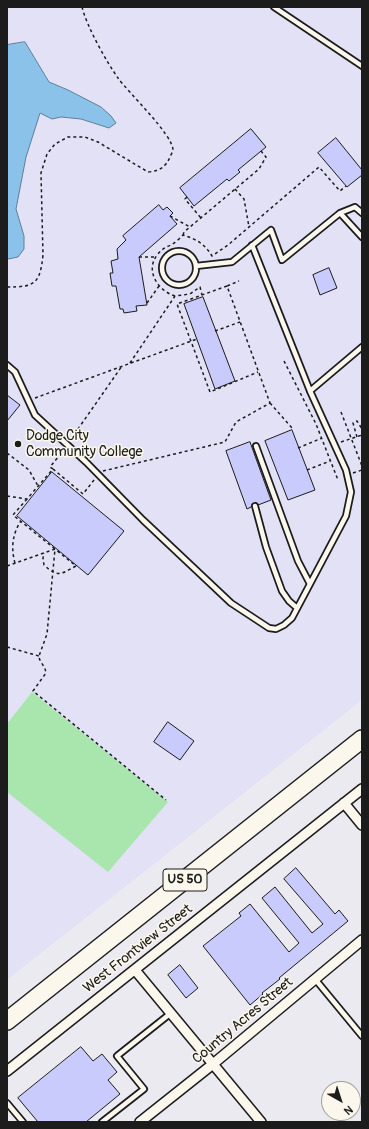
<!DOCTYPE html>
<html>
<head>
<meta charset="utf-8">
<style>
  body { margin:0 }
  #map { position:relative; width:369px; height:1129px; overflow:hidden; background:#eceaf1; font-family:Pangolin,sans-serif }
  canvas { display:block }
  .frame { position:absolute; inset:0; border:8px solid #1c1c1c; pointer-events:none }
  .north { position:absolute; left:321px; top:1081px; width:40px; height:40px; box-sizing:border-box; background:#fbf7ec; border:1px solid #a29f99; border-radius:50%; rotate:141deg; font-size:11px; font-weight:700; line-height:16px; text-align:center; color:#1c1c1c }
  .north::after { content:''; display:block; margin:auto; width:14px; height:18px; background:#1c1c1c; clip-path:polygon(50% 0,100% 100%,50% 72%,0 100%) }
</style>
</head>
<body>
<div id="map">
<canvas width="369" height="1129"></canvas>
<div class="frame"></div>
<div class="north">N</div>
</div>
<script>
const g = document.querySelector('canvas').getContext('2d');
g.lineJoin = 'round';
function paint(path, color) { g.fillStyle = color; g.fill(path, 'evenodd'); }
function strokePath(path, color, width, dash) { g.strokeStyle = color; g.lineWidth = width; g.lineCap = dash ? 'butt' : 'round'; g.setLineDash(dash || []); g.stroke(path); }
function write(font, color, halo, rows, align = 'center') {
  g.font = font + ' Pangolin,sans-serif'; g.lineWidth = 3; g.setLineDash([]); g.textBaseline = 'middle'; g.strokeStyle = halo; g.fillStyle = color; for (const [text, x, y, turn = 0] of rows) {
    g.save(); g.translate(x, y); g.rotate((+turn || 0) * Math.PI / 180); g.textAlign = isNaN(turn) ? turn : align; if (halo) g.strokeText(text, 0, 0); g.fillText(text, 0, 0); g.restore();
  }
}
const built = new Path2D(`
  M 7,7 L 362,7 L 362,700 L 7,980 Z`);
const green = new Path2D(`
  M 32,692 L 168,802 L 108,872 L 7,792 L 7,724 Z`);
const water = new Path2D(`
  M 25,42 L 49,82 L 68,90 L 101,107 L 111,116 L 116,123 L 109,128 L 81,119 L 61,117 L 52,119 L 40,113 L 26,157 L 16,209 L 24,236 L 24,249 L 18,257 L 8,259 L 7,258 L 7,45 Z`);
const building = new Path2D(`
  M 251,129 L 266,147 L 238,170 L 240,172 L 229,181 L 227,179 L 194,206 L 180,188 Z
  M 336,138 L 362,170 L 362,175 L 347,187 L 318,153 Z
  M 159,205 L 163,210 L 167,207 L 173,213 L 170,216 L 177,224 L 139,257 L 147,305 L 136,306 L 137,311 L 124,313 L 123,309 L 120,309 L 116,286 L 112,286 L 110,273 L 113,273 L 111,261 L 118,259 L 117,249 L 126,240 L 123,236 Z
  M 329,268 L 337,288 L 320,295 L 313,275 Z
  M 203,297 L 235,381 L 215,389 L 184,304 Z
  M 7,395 L 20,405 L 7,421 Z
  M 292,430 L 315,490 L 288,500 L 265,441 Z
  M 250,442 L 271,500 L 258,505 L 256,503 L 254,503 L 252,505 L 251,507 L 247,509 L 226,451 Z
  M 52,472 L 124,531 L 88,575 L 17,516 Z
  M 168,722 L 194,741 L 180,760 L 154,742 Z
  M 296,868 L 335,914 L 339,910 L 348,921 L 279,978 L 280,979 L 262,993 L 263,994 L 250,1005 L 203,946 L 241,916 L 239,913 L 250,904 L 289,952 L 299,943 L 262,898 L 275,887 L 312,933 L 323,924 L 284,879 Z
  M 180,965 L 198,988 L 186,998 L 168,975 Z
  M 81,1047 L 93,1061 L 102,1054 L 117,1072 L 108,1080 L 120,1094 L 86,1122 L 38,1122 L 18,1098 Z`);
const path = new Path2D(`
  M 235,189 L 244,199 L 249,227
  M 187,197 L 185,199 L 201,218
  M 170,216 L 190,227
  M 183,235 L 184,232 L 259,169 L 266,157 L 261,151
  M 139,257 L 156,257
  M 227,286 L 177,304 L 210,392 L 258,372
  M 7,287 C 35,287 40,284 43,255 L 41,173 L 47,154 L 55,144 L 68,137 L 85,137 L 98,142 L 148,172 C 160,171 166,167 171,155 C 171,154 173,152 173,150 C 173,135 128,92 118,78 C 106,61 87,27 82,7
  M 175,296 C 158,291 144,270 158,254 C 162,249 166,247 171,245 C 175,243 180,238 183,235 C 196,239 205,244 212,256 L 228,245 L 319,167 L 340,191 L 346,186
  M 147,303 L 159,286
  M 215,331 L 240,322
  M 284,361 L 316,424 L 338,480
  M 130,363 L 175,296 L 190,294 L 200,287 L 202,295
  M 35,398 L 197,339
  M 270,403 L 292,428
  M 341,412 L 362,466
  M 357,437 L 353,423 L 357,421 L 362,429
  M 71,439 L 122,366
  M 341,442 L 362,435
  M 298,448 L 322,438
  M 7,453 L 29,470 L 38,486
  M 53,469 L 83,494 L 94,480
  M 307,470 L 330,461
  M 103,471 L 225,442 L 236,422 L 270,403 L 227,286 L 239,281
  M 353,473 L 362,470
  M 7,496 L 27,499 L 53,469 L 50,467 L 63,451
  M 27,499 L 13,515 L 55,549 L 47,634 L 39,656 C 39,662 45,665 46,673 L 33,691 L 166,800
  M 15,563 C 11,549 12,534 21,521
  M 7,566 L 55,549 L 76,566 C 61,574 58,578 44,565 L 43,558 L 44,553
  M 7,647 L 39,656`);
const lane = new Path2D(`
  M 274,7 L 362,66
  M 340,213 L 355,207 L 362,213
  M 252,245 L 310,391 L 346,470 L 351,492 L 346,516 L 310,584
  M162 268a17 17 0 1 1 34 0a17 17 0 1 1-34 0Z
  M 196,266 L 232,262 L 271,230 L 282,260 L 340,213 L 362,237
  M 7,365 L 15,372 L 35,415 L 86,462 L 143,520 L 231,603 L 269,628 L 276,629 L 284,625 L 292,618 L 310,584 L 298,561 L 256,446
  M 310,391 L 362,347
  M 255,506 L 266,547 L 282,591 L 289,601 L 297,608
  M 315,979 L 362,1036
  M 7,1103 L 23,1122
  M 102,1122 L 144,1089 L 117,1056 L 171,1013`);
const street = new Path2D(`
  M 344,803 L 362,825
  M 135,970 L 261,1122
  M 7,1071 L 362,789
  M 140,1122 L 213,1064 L 362,940`);
const highway = new Path2D(`
  M 7,1021 L 362,739`);
const markers = [
  [18,444,4,"#1c1c1c"]
];
const shields = [
  [185,880,44]
];
const shieldNames = [
  ["US 50",185,880]
];
const poiNames = [
  ["Dodge City",26,436],
  ["Community College",26,452]
];
const streetNames = [
  ["West Frontview Street",138,949,-38],
  ["Country Acres Street",243,1021,-40]
];
paint(built, '#e2e1f5');
paint(green, '#a8e6ad');
paint(water, '#8bc2e9');
strokePath(water, '#5f8097', 1);
paint(building, '#cacbfd');
strokePath(building, '#1c1c1c', 1);
strokePath(lane, '#1c1c1c', 8);
strokePath(street, '#1c1c1c', 12);
strokePath(highway, '#1c1c1c', 20);
strokePath(path, '#1c1c1c', 1.5, [3, 3]);
strokePath(lane, '#fbf7ec', 4.5);
strokePath(street, '#fbf7ec', 9);
strokePath(highway, '#fbf7ec', 17);
for (const [x, y, r, color] of markers) { const dot = new Path2D(); dot.arc(x, y, r, 0, 2 * Math.PI); g.fillStyle = color; g.fill(dot); strokePath(dot, '#fbf7ec', 1.5); }
for (const [x, y, w] of shields) { const box = new Path2D(); box.roundRect(x - w / 2, y - 11, w, 22, 3); g.fillStyle = '#fbf7ec'; g.fill(box); strokePath(box, '#1c1c1c', 1); }
write('bold 13px', '#1c1c1c', null, shieldNames);
write('14px', '#1c1c1c', '#fbf7ec', poiNames, 'left');
write('14px', '#1c1c1c', '#fbf7ec', streetNames);
</script>
</body>
</html>
